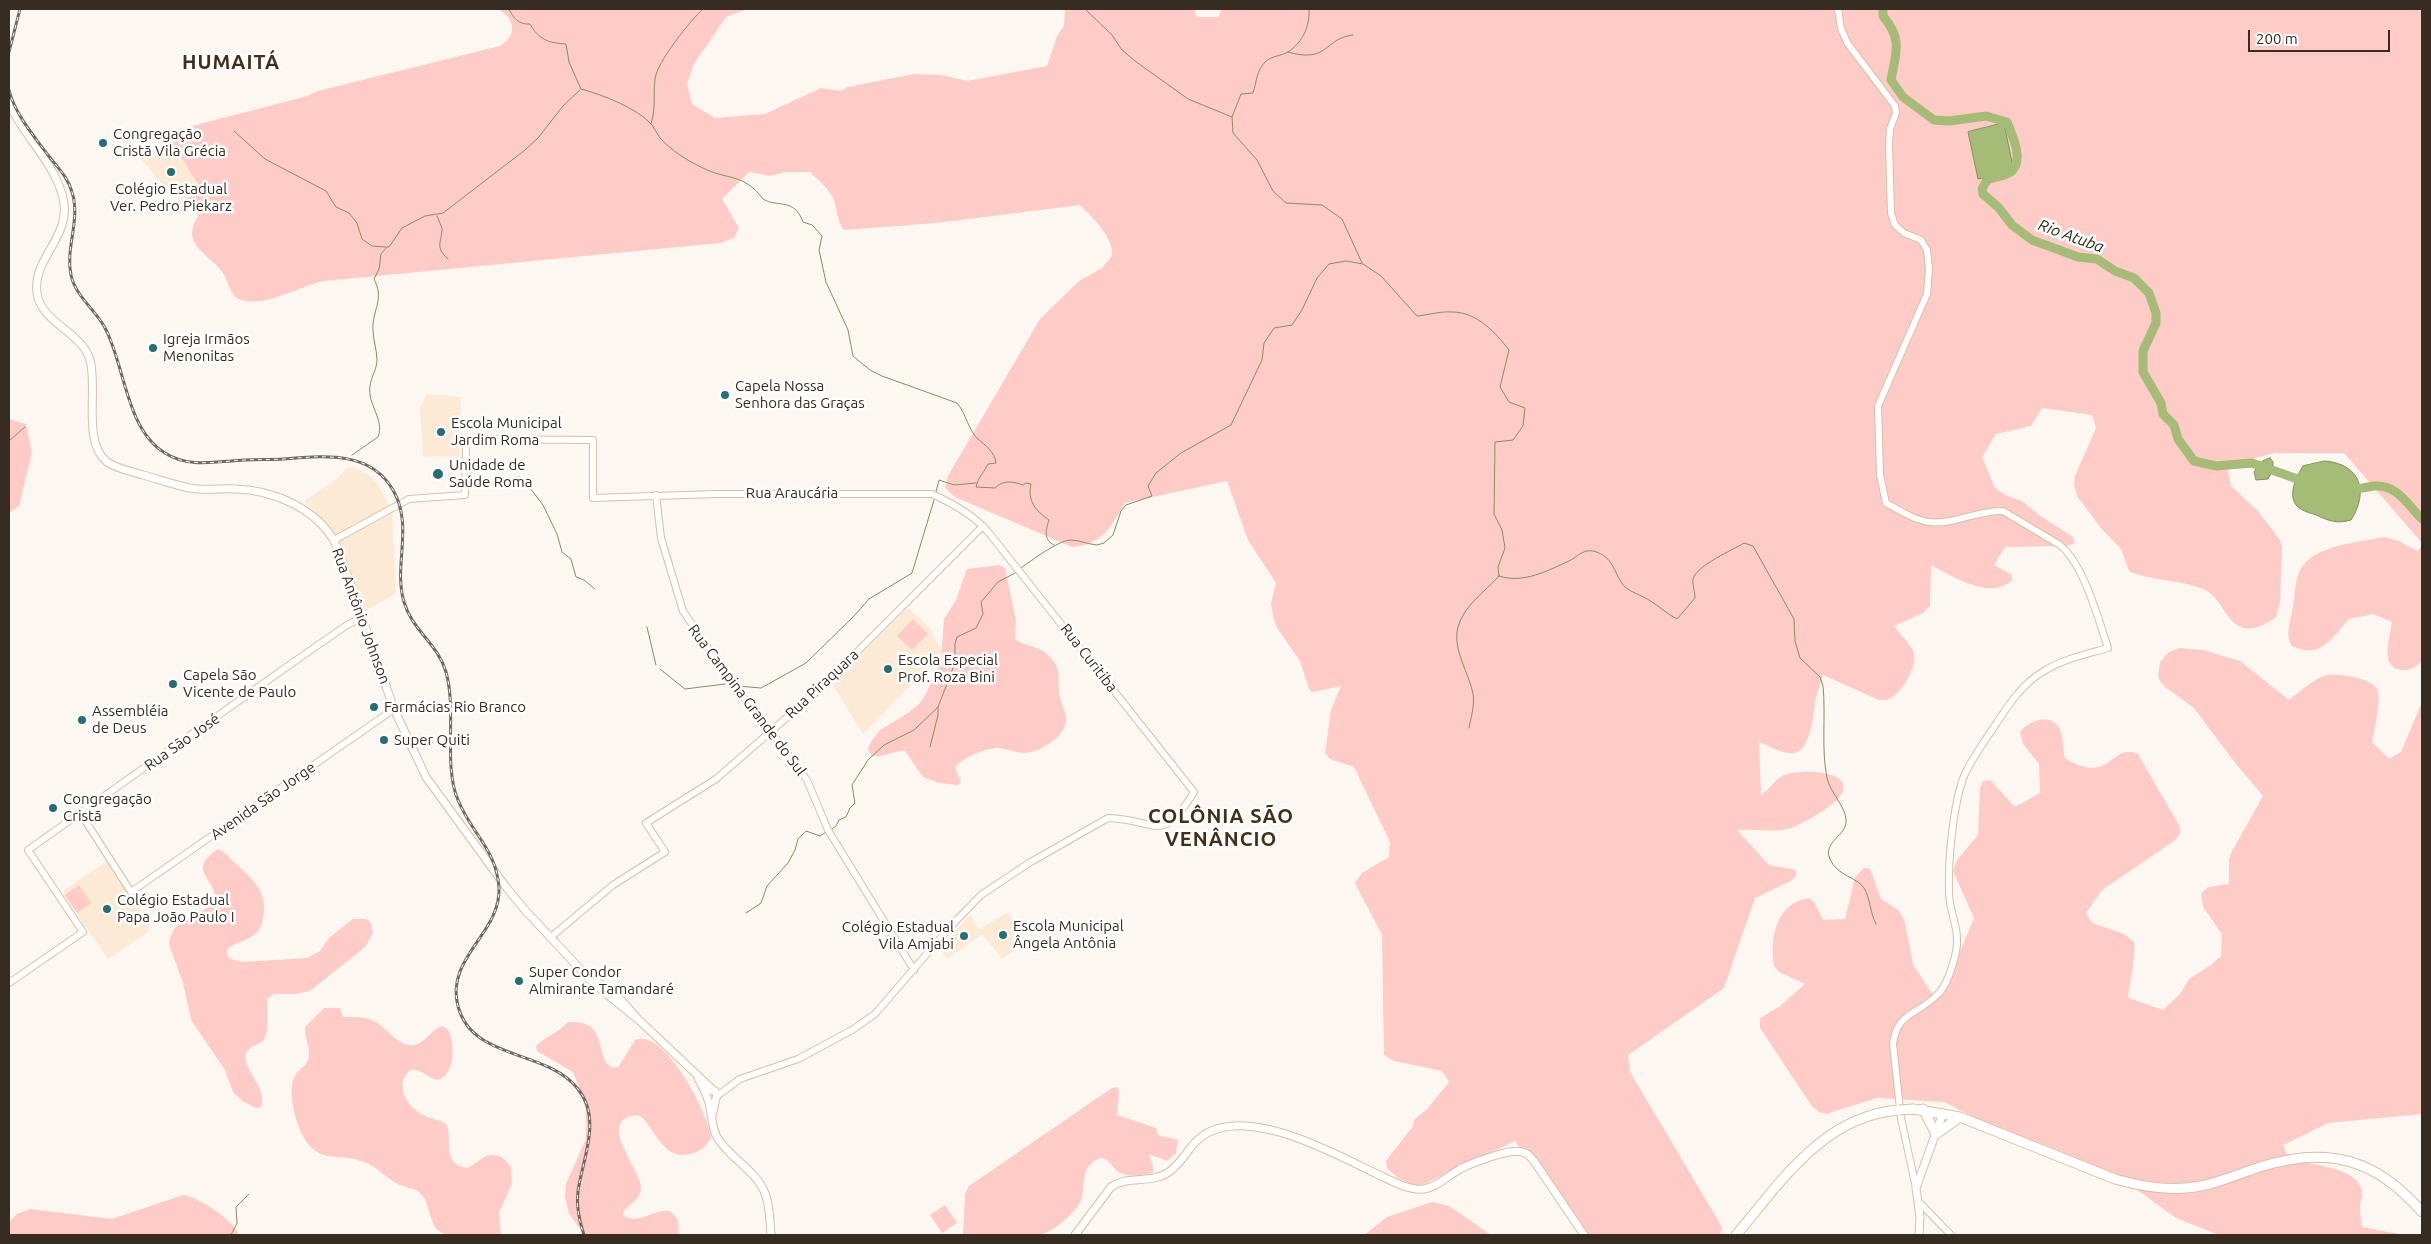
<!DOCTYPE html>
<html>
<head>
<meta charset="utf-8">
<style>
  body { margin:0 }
  #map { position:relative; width:2431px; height:1244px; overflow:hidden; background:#fcf7f1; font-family:Ubuntu,sans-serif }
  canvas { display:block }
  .frame { position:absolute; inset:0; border:10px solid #362c21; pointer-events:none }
  .scale { position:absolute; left:2248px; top:30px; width:142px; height:22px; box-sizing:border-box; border:2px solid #362c21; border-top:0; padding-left:6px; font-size:15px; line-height:18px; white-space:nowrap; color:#362c21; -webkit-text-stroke:4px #fff; paint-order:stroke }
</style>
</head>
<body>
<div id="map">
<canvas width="2431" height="1244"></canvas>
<div class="frame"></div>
<div class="scale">200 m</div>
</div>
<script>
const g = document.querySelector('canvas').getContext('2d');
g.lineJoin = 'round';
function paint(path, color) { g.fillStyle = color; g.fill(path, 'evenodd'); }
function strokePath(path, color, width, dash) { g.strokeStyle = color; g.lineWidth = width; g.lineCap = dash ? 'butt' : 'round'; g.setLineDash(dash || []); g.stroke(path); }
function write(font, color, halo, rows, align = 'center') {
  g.font = font + ' Ubuntu,sans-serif'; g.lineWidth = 5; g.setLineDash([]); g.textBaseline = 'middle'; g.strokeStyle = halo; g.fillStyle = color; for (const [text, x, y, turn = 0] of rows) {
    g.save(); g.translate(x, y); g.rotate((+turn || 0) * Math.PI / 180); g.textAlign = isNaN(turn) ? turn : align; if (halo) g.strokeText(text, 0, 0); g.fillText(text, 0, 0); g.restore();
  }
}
const built = new Path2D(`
  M 167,145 L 218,202 L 200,218 L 172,192 L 167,190 L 137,154 Z
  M 427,394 L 461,397 L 459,456 L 423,457 L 420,408 Z
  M 354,467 L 367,474 L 377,483 L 392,510 L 396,594 L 362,612 L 335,533 L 304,501 L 339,477 L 346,468 Z
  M 908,608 L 929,627 L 942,653 L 863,734 L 832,684 Z
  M 107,861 L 150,924 L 147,933 L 108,959 L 64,895 L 64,890 Z
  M 1008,912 L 1027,941 L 1002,959 L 982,934 L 947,959 L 940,948 L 970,915 L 979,929 Z`);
const green = new Path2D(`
  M 498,9 L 747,9 L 726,17 L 694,64 L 687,84 L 692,104 L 715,118 L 765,114 L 821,88 L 841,91 L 848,87 L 914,74 L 941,75 L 967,81 L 1047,66 L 1057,36 L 1064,26 L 1065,9 L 1194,9 L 1197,17 L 1219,17 L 1221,9 L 2422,9 L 2422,543 L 2344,453 L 2275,453 L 2227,465 L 2231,486 L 2257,510 L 2280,540 L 2282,547 L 2280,603 L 2276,617 C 2267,624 2252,632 2241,627 C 2226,621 2221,599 2207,591 C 2188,580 2148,581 2129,571 L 2121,549 L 2101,528 L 2077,496 L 2074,485 L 2075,476 L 2096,428 L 2092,415 L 2042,408 L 2031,426 L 1996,434 L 1982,457 L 1995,488 L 2007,496 L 2022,501 L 2039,515 L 2073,537 L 2075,543 L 2067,546 L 2005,547 L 1994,565 L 2012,575 L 2012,580 C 1992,601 1951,576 1931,565 L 1930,606 L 1923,613 L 1894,626 C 1899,634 1909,642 1913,651 C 1919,664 1904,688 1894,696 C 1889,700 1885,700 1879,700 L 1823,675 C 1821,683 1818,690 1816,698 C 1813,711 1812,757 1789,753 C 1779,752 1769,746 1759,742 L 1761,795 C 1770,789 1775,779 1784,775 C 1792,772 1803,772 1811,772 C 1827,772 1857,778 1837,800 C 1828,809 1802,824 1791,828 C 1778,833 1751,829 1737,830 L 1769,865 L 1796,870 L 1796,876 L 1791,881 L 1755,898 L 1724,988 L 1628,1055 L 1630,1072 L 1719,1222 L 1722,1228 L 1720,1235 L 1580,1235 L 1515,1141 L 1422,1185 C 1407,1185 1398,1179 1387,1168 L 1386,1161 L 1413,1126 L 1414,1120 L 1427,1109 L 1449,1082 L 1442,1071 L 1394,1061 L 1384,1055 L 1382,935 L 1355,883 L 1362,873 L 1389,857 L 1390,842 L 1354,767 L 1330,759 L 1325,753 L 1331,710 L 1341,686 L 1312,692 L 1309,689 L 1300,661 L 1277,628 L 1273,616 L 1271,603 L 1276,583 L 1248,540 L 1227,481 L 1125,503 C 1111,526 1103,545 1072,547 L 955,497 L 945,488 L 948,476 L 1040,319 L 1079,281 L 1102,268 L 1112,256 C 1114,237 1092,217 1080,205 L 936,223 L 844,230 C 836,221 838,207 832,196 C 827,187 817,179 810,172 L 785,172 L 771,176 L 749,172 L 722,199 L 739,228 L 734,238 L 720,243 L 324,281 C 298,286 257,313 234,296 C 229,288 226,276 220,269 C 204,251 180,242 199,215 L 186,199 L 199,188 L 207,197 L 173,146 L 170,135 L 184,128 L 304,97 L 318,91 L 500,46 C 519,35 514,18 498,9 Z
  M 9,419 L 26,424 L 32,452 L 19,506 L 9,513 Z
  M 2384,537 L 2399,541 L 2417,551 L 2422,546 L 2422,660 C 2417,667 2410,671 2402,670 C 2379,668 2390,637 2392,622 L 2373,614 L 2349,619 C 2333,636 2321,661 2292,646 C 2285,637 2290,622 2292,612 C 2295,599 2294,582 2300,570 C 2314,544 2359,543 2384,537 Z
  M 999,565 L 1005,568 L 1016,620 L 1015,639 C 1025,647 1038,645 1048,655 C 1064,670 1056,679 1060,697 C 1061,704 1066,711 1066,719 C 1067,736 1040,752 1025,753 C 1016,753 1008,749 999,748 C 987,747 961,758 955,768 L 961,782 L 958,785 L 939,783 L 923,777 L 905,751 C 893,750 884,758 872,756 L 868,749 L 870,743 L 880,730 L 908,713 L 919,704 L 926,694 L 941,660 L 944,619 L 956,600 L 967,569 Z
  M 913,619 L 928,634 L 912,650 L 897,636 Z
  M 2180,648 L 2203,650 L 2240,661 L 2289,700 C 2298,693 2314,679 2324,676 C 2336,672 2374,678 2378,691 C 2381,702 2374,730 2372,742 L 2389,759 L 2401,752 L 2422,702 L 2422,1114 L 2328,1123 L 2283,1145 L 2289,1159 C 2307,1165 2358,1166 2362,1191 C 2363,1197 2360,1202 2360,1207 C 2360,1213 2361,1220 2362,1227 L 2405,1235 L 2219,1235 L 2176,1218 L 2118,1176 L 2048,1146 L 1993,1127 L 1944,1102 L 1877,1098 L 1826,1114 L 1819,1112 L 1811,1105 L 1760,1028 L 1760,1018 L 1779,1007 L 1805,984 L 1779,972 L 1774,966 C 1770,939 1775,903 1809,898 L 1814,902 L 1823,920 L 1845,919 L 1855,877 L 1864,868 L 1870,869 L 1881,899 L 1898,910 L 1904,919 L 1913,964 L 1933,995 L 1942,995 L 1974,918 L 1953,871 L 1957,860 L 1978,835 L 1980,788 L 1983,781 L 1990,780 L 2015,807 L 2040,793 L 2039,764 L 2023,744 L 2020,732 C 2027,722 2048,713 2058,726 C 2064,734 2062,748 2065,758 C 2110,787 2112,741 2138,754 L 2180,827 L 2180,834 L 2175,840 L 2102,890 L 2086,913 L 2092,923 L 2124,934 L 2134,942 C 2136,955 2130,982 2128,998 L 2163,1010 L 2180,994 L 2189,979 L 2211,965 L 2221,956 L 2222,934 L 2203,907 L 2201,893 L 2208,887 L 2229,884 L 2229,860 L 2231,853 L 2263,796 L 2236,764 L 2194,708 L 2165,687 L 2160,681 L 2158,676 L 2160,662 L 2169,652 Z
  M 218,849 L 225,853 C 244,874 270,886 263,918 C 262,923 261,928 257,932 C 249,941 237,941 227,949 L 227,954 L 230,959 L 243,962 L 307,958 L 320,951 L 329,938 L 353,919 L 366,919 L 371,923 L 373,933 L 365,947 L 310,991 L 296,994 L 274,994 L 267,999 L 267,1030 L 264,1040 C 259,1044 251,1046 247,1051 C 238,1067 269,1087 261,1107 L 256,1108 L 242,1101 L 233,1092 L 225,1070 L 191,1020 L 183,983 L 169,944 C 173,913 204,918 216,899 C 213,875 187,871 218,849 Z
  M 79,885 L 91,903 L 77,913 L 65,895 Z
  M 324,1008 L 340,1008 L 343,1017 C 353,1017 364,1016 374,1021 C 386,1027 399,1048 414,1045 C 426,1043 431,1029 443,1026 L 449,1031 C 455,1047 455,1072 439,1080 C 427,1079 422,1068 410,1070 C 394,1085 406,1106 423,1115 C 430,1119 439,1119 446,1124 C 453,1138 443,1154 458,1166 L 468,1168 L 486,1156 L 493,1155 L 502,1157 L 511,1167 L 512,1184 L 499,1212 L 501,1235 C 489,1235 453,1238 444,1234 C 424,1225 434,1198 414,1189 C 408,1187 401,1186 396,1183 C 385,1177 376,1166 364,1162 C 335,1151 317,1167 300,1130 C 294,1116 287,1087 296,1074 C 300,1068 308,1065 309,1056 C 310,1046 304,1037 305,1027 Z
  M 568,1022 C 602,1021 596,1039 606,1063 L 613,1068 L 619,1066 L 635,1040 C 664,1027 709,1114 711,1138 C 706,1146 700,1152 690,1154 C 666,1161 656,1133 643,1118 L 637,1115 C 594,1119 641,1169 641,1187 C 642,1198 629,1204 623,1212 L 624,1216 C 639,1225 653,1209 670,1211 L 678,1220 L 679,1235 L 585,1235 L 569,1214 L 565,1197 L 566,1184 L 586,1139 L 586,1105 L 573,1072 L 537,1051 L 536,1046 C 546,1036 558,1033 568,1022 Z
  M 1118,1087 L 1119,1093 L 1117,1115 L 1156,1128 L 1158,1135 L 1178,1140 L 1176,1153 L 1167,1161 L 1149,1154 L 1154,1171 C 1146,1177 1129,1177 1120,1173 C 1112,1169 1108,1153 1096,1160 C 1081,1169 1085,1183 1082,1198 C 1079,1210 1052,1233 1040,1235 C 1019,1239 986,1235 963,1235 L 965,1194 L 969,1186 L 1112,1088 Z
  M 183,1195 C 199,1197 233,1220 239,1235 L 9,1235 L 9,1222 L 17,1214 L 30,1209 L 112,1219 Z
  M 1432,1202 L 1449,1206 L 1491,1235 L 1364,1235 L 1387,1217 Z
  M 945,1205 L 957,1223 L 942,1233 L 930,1215 Z`);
const water = new Path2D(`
  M 2004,123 L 2014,172 L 1978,179 L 1968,132 Z
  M 2270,458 L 2273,462 L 2273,470 L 2268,479 L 2256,480 L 2254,472 C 2258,465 2261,460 2270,458 Z
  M 2325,461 C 2361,464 2369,492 2351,520 C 2337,524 2329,521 2316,515 C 2311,513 2302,511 2298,507 C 2286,496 2297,476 2303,466 Z`);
const stream = new Path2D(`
  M 509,9 C 513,18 519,25 530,24 C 539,40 549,43 566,44 L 569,62 L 581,89 C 603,95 637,108 652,125 C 655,129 657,134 660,138 C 671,150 686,160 701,167 C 727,181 743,172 763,199 C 777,208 794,197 803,222 L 812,225 L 822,236 L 819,250 L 826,282 L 848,330 L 853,356 L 870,370 L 882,376 L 957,403 C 966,413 968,430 978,439 C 985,445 995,452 996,463 L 988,464 C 984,473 978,477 976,487 L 995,488 C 1003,480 1012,481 1023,485 L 1026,483 L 1031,484 C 1027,501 1036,511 1049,520 C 1046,529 1043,540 1054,545
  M 1085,9 L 1112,35 L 1122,50 L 1135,61 L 1188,99 L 1232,117
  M 1309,9 C 1310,26 1303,42 1288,52 C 1281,56 1272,56 1266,61 C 1256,71 1257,81 1253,93 L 1241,94 L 1232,117 L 1233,133 L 1257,160 L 1273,191 L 1286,203 L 1322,205 L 1342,219 L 1362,263
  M 1288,52 C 1329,64 1324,38 1353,35
  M 651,124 C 656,109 653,95 655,79 C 657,62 690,21 703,9
  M 234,131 L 265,159 L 326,191 L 336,207 L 349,213 L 357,223 L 362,239 L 372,246 L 386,247
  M 437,216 L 442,228 C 442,243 434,246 448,259
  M 9,441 L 25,427
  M 352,455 L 378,437 C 385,420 367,404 370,386 C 371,377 377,369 377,360 C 377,350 373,340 373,330 C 372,309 385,300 374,279 L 379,269 L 381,254 L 387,247 L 389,247 L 402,228 L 425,216 L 443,213 L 525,150 L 538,138 L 563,106 L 580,90
  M 502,479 L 520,477 L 523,479 L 543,505 L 557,534 L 562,552 L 571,559 L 576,577 L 584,580 L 595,589
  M 936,492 L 939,480 L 954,485 L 976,483
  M 1020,569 C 1030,561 1058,541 1070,540 C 1079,540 1087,544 1097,545 L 1104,543 L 1113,535 L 1121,511 L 1126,505 L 1152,496 L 1148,486 L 1156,473 L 1181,453 L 1231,425 L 1262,360 L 1264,343 L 1274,328 L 1292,325 L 1302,310 L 1317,278 L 1329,264 L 1346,261 L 1363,264 L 1381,276 L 1417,316 C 1428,315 1441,311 1452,312 C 1477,312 1495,332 1509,350 L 1500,387 L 1509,402 L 1525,408 L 1523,426 L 1513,440 L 1495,442 L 1494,514 L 1502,530 L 1505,548 L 1498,567 L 1499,576 C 1485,592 1464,605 1458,627 C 1452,649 1469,673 1473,694 C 1475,705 1471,717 1469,728
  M 1499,576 C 1523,584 1547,571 1569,561 C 1577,557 1583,549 1593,551 C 1615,556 1614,576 1625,587 C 1632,593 1641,595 1649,600 C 1659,606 1667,614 1677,619 L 1695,598 C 1695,592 1692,583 1693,579 C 1697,565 1733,550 1744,543 L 1753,546 L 1794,619 L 1795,641 L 1800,658 L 1820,677 L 1823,686 C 1826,716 1821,748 1827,778 C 1830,792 1845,806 1846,819 C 1848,836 1822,841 1830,859 C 1837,876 1857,877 1864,888 C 1870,897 1870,913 1876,924
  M 647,627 L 656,665
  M 660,669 L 685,689 L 725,684
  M 738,686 L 761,688 L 806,663 L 855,615 L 869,599 L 912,573 L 934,500
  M 930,747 L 938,715 L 938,707
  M 832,829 L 836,826 L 839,820 L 846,817 L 850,808 L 855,803 L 852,785 L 868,760 L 884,745 L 914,730 L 938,707 L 955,663 L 955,644 L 957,637 L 976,628 L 983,614 L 981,602 L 998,582 L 1017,572
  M 746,913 L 761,903 L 767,886 L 788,863 L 795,850 L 798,839 L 806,831 L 820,836 L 826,832
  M 231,1235 L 237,1223 L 236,1207 L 249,1194`);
const river = new Path2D(`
  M 1883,9 L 1883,16 C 1903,40 1896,52 1891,80 L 1903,97 L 1934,120 L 1949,121 L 1986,116 L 2007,122 C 2012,135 2024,159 2012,171 C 2007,176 1994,177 1987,180 L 1982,189 L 1983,194 L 1999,208 L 2012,225 L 2032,240 L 2078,257 L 2097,259 L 2115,271 L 2134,278 L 2149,293 L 2156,313 L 2156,323 L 2143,351 L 2143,372 L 2161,403 L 2163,414 L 2174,425 L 2178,439 L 2194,461 L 2216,466 L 2252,463 L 2306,482
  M 2350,490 C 2359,489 2366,487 2374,486 C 2398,484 2408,506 2422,519`);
const tertiary = new Path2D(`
  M 1838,9 L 1841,29 L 1848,44 L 1895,106 L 1896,113 L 1890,129 L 1889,144 L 1891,213 L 1895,225 L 1904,233 L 1921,240 L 1927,250 L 1929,269 L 1927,294 L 1878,406 L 1880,475 L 1886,503 C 1899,510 1914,520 1929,522 C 1954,525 1978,510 2003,511 L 2060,545 C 2084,565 2098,618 2108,648 C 2087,654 2063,659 2044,671 C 2023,683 2009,704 1996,724 C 1985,741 1972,758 1964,776 C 1953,805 1948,860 1949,892 C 1949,914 1961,930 1956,952 C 1953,965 1947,987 1936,996 C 1917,1015 1897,1012 1893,1044 L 1901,1118 L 1916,1188
  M 656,495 L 661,538 L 683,611 L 733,685 L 771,731 L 807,780 L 828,830 L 914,970
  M 334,540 L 409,499 L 465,495 L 466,439 L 593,440 L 593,498 L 717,494 L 932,494 C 952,503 975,516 989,533 L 1194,792 C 1160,847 1157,819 1108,818 L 1029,863 L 981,895 L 950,927 L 875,1014 L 852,1030 L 798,1059 L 740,1079 L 717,1096
  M 81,814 L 131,892 L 394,709
  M 551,937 L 613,885 L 665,852 L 646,823 L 716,779 L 822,687 L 983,526
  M 9,983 L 83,932 L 28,850 L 295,661 L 347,625 L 361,618
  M 1918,1201 L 1951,1235`);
const secondary = new Path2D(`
  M 9,103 C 23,135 52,160 62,194 C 75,236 32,256 37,293 C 41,323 82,332 90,360 C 98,388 82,442 107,462 C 117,469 131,471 143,475 C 158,479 174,485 190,488 C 205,491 220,488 236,489 C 272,490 313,507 333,539 C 337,545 339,553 342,560 L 394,709 L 426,777 L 506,887 L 525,910 L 593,983 L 640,1021 L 713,1090
  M 594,979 L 621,1000 L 638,1019
  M 698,1078 C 702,1086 707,1095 709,1103 C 712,1114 711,1126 717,1137 C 729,1158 756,1170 765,1193 C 770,1206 770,1221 771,1235
  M 710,1090 L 715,1091 L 717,1094 L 712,1116
  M 1075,1235 L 1111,1187 C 1128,1175 1152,1184 1169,1172 C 1185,1161 1190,1141 1209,1132 C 1255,1109 1335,1154 1377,1174 C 1390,1180 1409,1191 1424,1189 C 1437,1187 1449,1175 1460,1169 C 1472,1163 1510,1148 1522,1152 C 1529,1153 1532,1159 1536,1164 L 1584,1235
  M 1919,1235 L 1920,1217 L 1916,1188 L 1943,1113`);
const trunk = new Path2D(`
  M 1913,1109 L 1960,1117 L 2115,1179 C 2139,1186 2161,1190 2186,1188 C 2213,1186 2237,1174 2263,1166 C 2329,1146 2376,1159 2422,1212
  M 1923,1109 L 1936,1134 L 1960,1117
  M 1736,1235 C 1781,1182 1823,1116 1899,1110`);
const rail = new Path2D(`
  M 9,52 L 20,9
  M 9,90 C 15,114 33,135 48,155 C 57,167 68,177 72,192 C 81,220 65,248 71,275 C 75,295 94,309 104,326 C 125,363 125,429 165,453 C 185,466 208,463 231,461 C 249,459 266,460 284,459 C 323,456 370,450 393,490 C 414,526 393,565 404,602 C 412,630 438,644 446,672 C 457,710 443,766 458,800 C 471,833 497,850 499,888 C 501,933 445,958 458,1006 C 472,1061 547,1049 578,1089 C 602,1119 583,1157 578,1191 C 576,1206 579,1220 584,1235`);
const trunkBridge = new Path2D(`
  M 1899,1110 L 1913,1109`);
const markers = [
  [103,143,5,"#246f73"],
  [171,172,5,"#246f73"],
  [153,348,5,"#246f73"],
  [725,395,5,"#246f73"],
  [441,432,5,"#246f73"],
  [438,474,6,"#246f73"],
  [888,669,5,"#246f73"],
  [173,684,5,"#246f73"],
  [374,707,5,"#246f73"],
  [82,720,5,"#246f73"],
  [384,740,5,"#246f73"],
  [53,808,5,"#246f73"],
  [107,909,5,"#246f73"],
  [1003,935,5,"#246f73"],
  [964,936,5,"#246f73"],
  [519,981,5,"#246f73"]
];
const poiNames = [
  ["Congregação",113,134],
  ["Cristã Vila Grécia",113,151],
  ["Colégio Estadual",171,189,"center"],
  ["Ver. Pedro Piekarz",171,206,"center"],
  ["Igreja Irmãos",163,339],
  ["Menonitas",163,356],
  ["Capela Nossa",735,386],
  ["Senhora das Graças",735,403],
  ["Escola Municipal",451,423],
  ["Jardim Roma",451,440],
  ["Unidade de",449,465],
  ["Saúde Roma",449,482],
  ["Escola Especial",898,660],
  ["Prof. Roza Bini",898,677],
  ["Capela São",183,675],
  ["Vicente de Paulo",183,692],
  ["Farmácias Rio Branco",384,707],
  ["Assembléia",92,711],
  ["de Deus",92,728],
  ["Super Quiti",394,740],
  ["Congregação",63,799],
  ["Cristã",63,816],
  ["Colégio Estadual",117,900],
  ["Papa João Paulo I",117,917],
  ["Escola Municipal",1013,926],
  ["Ângela Antônia",1013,943],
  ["Colégio Estadual",954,927,"right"],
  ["Vila Amjabi",954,944,"right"],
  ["Super Condor",529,972],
  ["Almirante Tamandaré",529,989]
];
const streetNames = [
  ["Rua Araucária",792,493],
  ["Rua Antônio Johnson",361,616,70],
  ["Rua Curitiba",1089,658,52],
  ["Rua Piraquara",822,684,-43],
  ["Rua Campina Grande do Sul",747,700,53],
  ["Rua São José",182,742,-35],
  ["Avenida São Jorge",263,801,-35]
];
const waterNames = [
  ["Rio Atuba",2071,236,20]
];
const districtNames = [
  ["HUMAITÁ",231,62],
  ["COLÔNIA SÃO",1221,816],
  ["VENÂNCIO",1221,839]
];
paint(built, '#fcead4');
paint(green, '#ffcbc7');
paint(water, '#a4bc75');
strokePath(water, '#83915c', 1);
strokePath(stream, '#83915c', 1);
strokePath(river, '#a4bc75', 9);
strokePath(tertiary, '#d8c0a2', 8);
strokePath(secondary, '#d8c0a2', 9);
strokePath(trunk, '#d8c0a2', 11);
strokePath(tertiary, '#fff', 6);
strokePath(secondary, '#fff', 7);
strokePath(trunk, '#fff', 9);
strokePath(rail, '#71685f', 3);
strokePath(rail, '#fff', 1, [4]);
strokePath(trunkBridge, '#d8c0a2', 11, []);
strokePath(trunkBridge, '#fff', 9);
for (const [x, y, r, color] of markers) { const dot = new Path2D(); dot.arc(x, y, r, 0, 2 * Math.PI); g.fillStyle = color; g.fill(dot); strokePath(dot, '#fff', 2); }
write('15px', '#362c21', '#fff', poiNames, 'left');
write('15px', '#362c21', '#fff', streetNames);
write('italic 16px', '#252e10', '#fff', waterNames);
g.letterSpacing = '1px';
write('bold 20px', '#433016', '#fff', districtNames);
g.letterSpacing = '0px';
</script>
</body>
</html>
